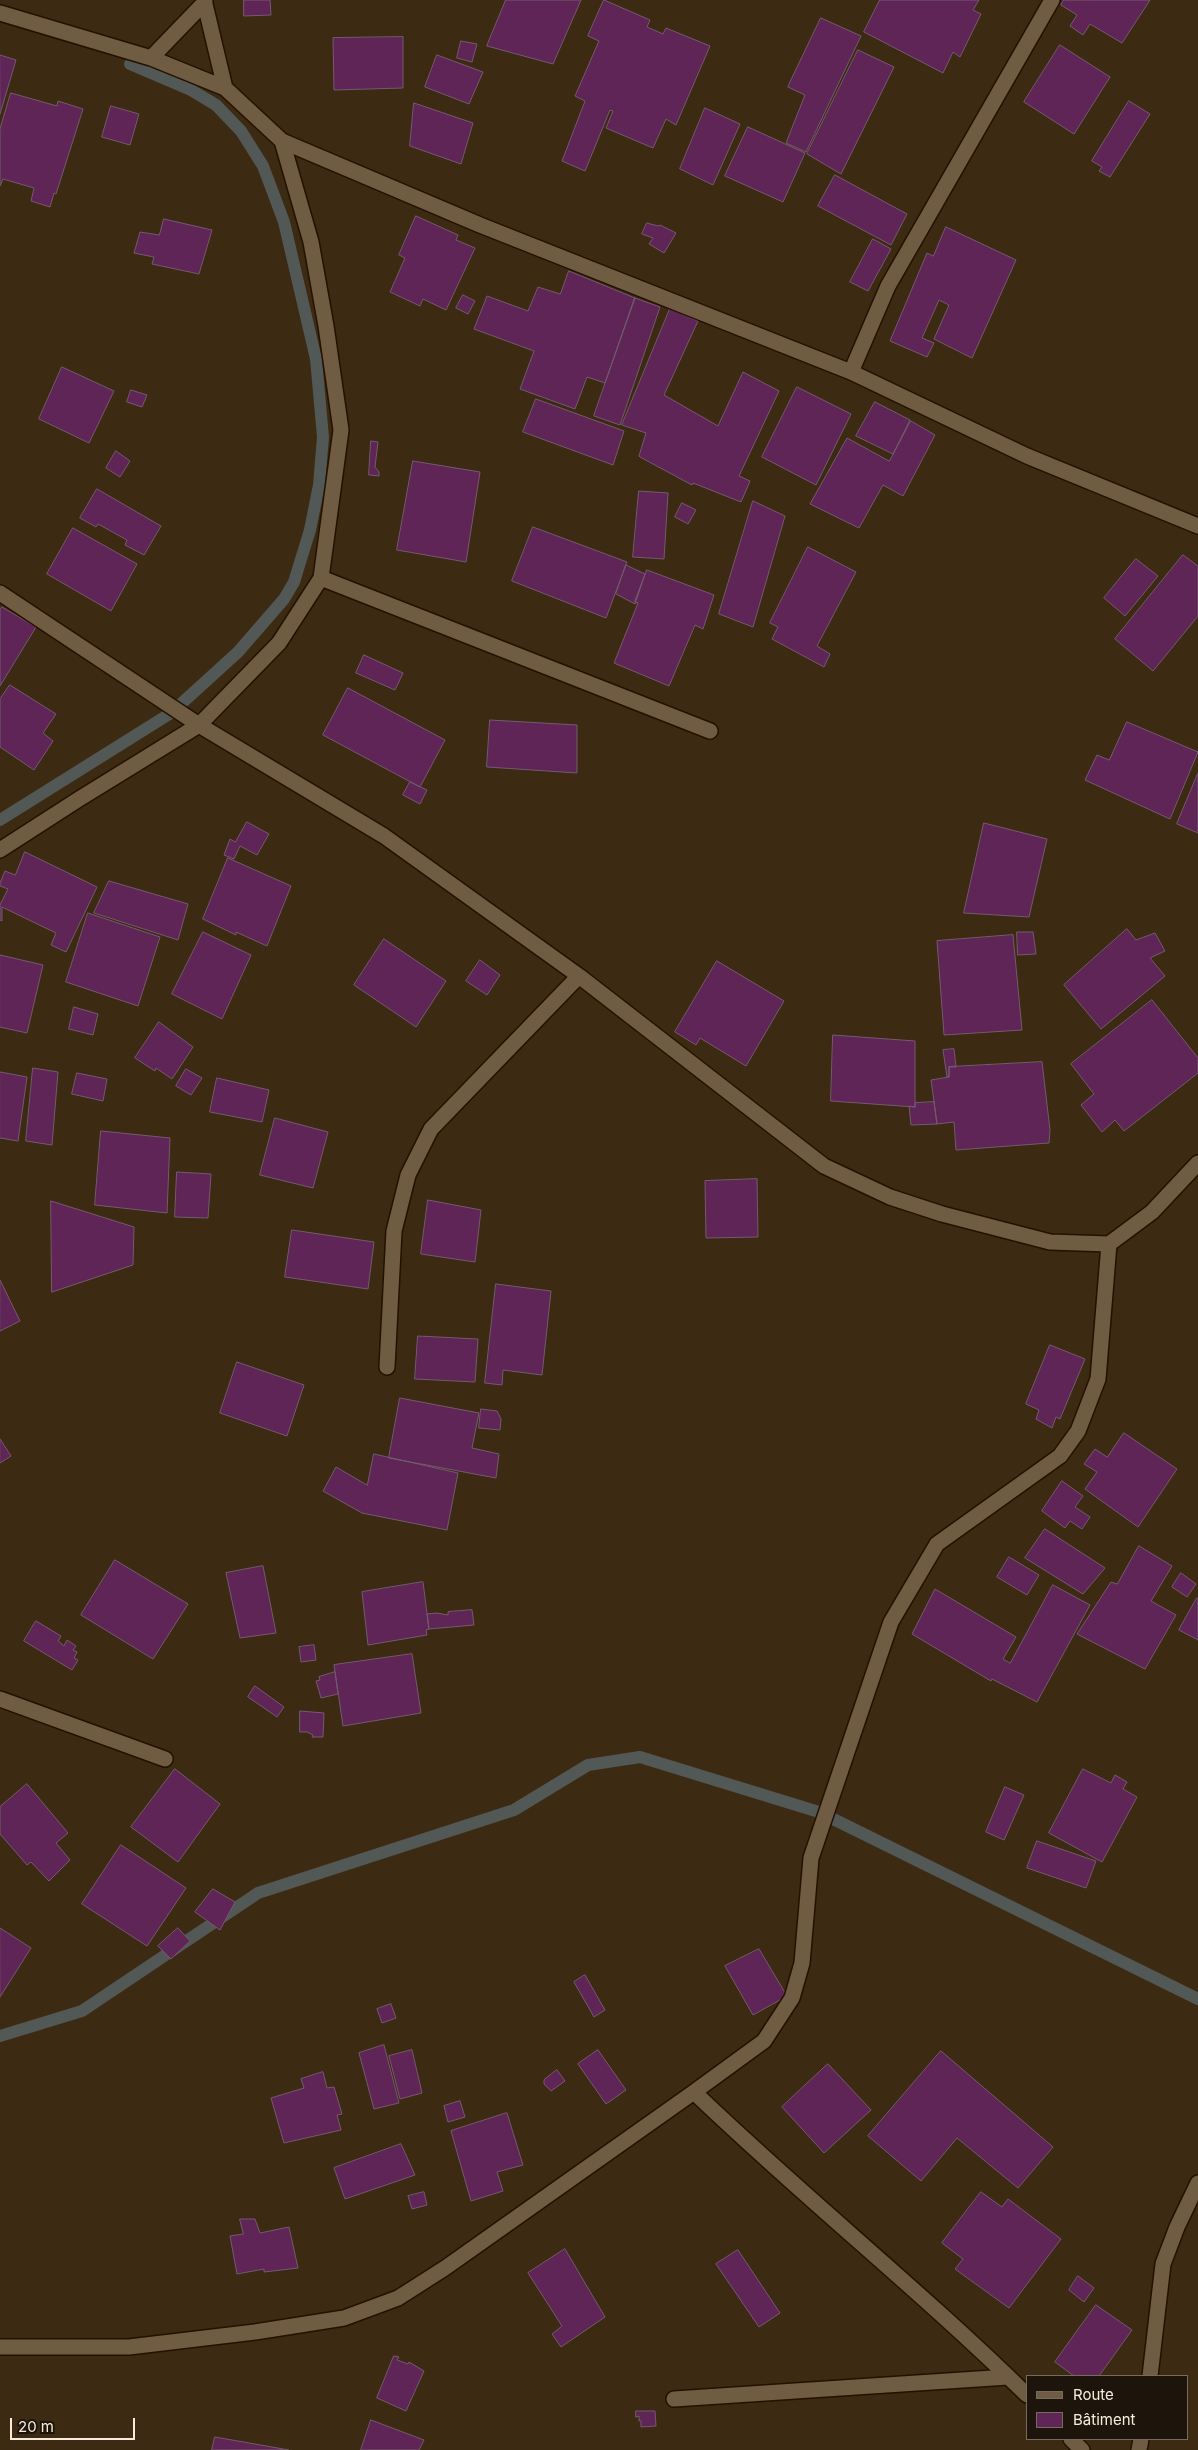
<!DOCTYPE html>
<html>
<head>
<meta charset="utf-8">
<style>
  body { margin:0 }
  #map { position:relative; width:1198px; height:2450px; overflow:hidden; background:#3d2a13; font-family:Inter,sans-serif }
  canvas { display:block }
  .legend { position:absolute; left:1026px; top:2375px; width:162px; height:65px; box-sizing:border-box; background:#1d150b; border:1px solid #756b5f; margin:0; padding:6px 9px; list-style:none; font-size:15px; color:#f8ebde }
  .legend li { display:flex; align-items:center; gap:10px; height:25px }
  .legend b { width:25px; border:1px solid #756b5f }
  .scale { position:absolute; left:10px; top:2418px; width:125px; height:22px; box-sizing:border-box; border:2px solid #f8ebde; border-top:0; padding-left:6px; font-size:15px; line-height:18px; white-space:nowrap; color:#f8ebde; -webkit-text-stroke:4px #1d150b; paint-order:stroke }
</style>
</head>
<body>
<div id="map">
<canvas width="1198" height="2450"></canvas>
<ul class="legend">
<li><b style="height:6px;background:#705b43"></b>Route</li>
<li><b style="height:14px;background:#5f2556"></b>Bâtiment</li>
</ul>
<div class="scale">20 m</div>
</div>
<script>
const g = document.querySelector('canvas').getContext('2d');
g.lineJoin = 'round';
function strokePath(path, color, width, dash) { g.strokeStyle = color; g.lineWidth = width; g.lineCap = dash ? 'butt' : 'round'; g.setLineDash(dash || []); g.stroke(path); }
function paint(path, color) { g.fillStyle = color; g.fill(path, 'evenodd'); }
const stream = new Path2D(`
  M 0,820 L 171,713 L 238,652 L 284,599 L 294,582 L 310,530 L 319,485 L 323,437 L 316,359 L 284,222 L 263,166 L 241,131 L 216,105 L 191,90 L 130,64
  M 0,2036 L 82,2011 L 258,1893 L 514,1810 L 588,1765 L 640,1757 L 819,1812 L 1198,1999`);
const building = new Path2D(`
  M 244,0 L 270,0 L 271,15 L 244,16 Z
  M 506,0 L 581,0 L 553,64 L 487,46 Z
  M 604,0 L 650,20 L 647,27 L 663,34 L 666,28 L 710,46 L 676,125 L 666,119 L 653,148 L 606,128 L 613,111 L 610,110 L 585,171 L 562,161 L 585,101 L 575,96 L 599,41 L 588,36 Z
  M 880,0 L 979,0 L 973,10 L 981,14 L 960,57 L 953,52 L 943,73 L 864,32 Z
  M 1064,0 L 1150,0 L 1122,43 L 1090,24 L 1083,35 L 1070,26 L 1077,15 L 1061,5 Z
  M 821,18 L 861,36 L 806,152 L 786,143 L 805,95 L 788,87 Z
  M 403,37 L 403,88 L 334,90 L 333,38 Z
  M 461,41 L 477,44 L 472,62 L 457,58 Z
  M 1060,45 L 1110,77 L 1074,134 L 1024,102 Z
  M 858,50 L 894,67 L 841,174 L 807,154 Z
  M 0,55 L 16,60 L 0,114 Z
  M 437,55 L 483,72 L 469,104 L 425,87 Z
  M 11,93 L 57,106 L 58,101 L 83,109 L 56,194 L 54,193 L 50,207 L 31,201 L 34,188 L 3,179 L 0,186 L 0,129 Z
  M 1129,101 L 1150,114 L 1110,177 L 1099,171 L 1102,167 L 1092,161 Z
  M 414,103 L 473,123 L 461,164 L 410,146 Z
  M 111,106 L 139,114 L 130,145 L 102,137 Z
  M 705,108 L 740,124 L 713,185 L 680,169 Z
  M 748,127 L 805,153 L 783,202 L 725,176 Z
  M 835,175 L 907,214 L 891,245 L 818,206 Z
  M 416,216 L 458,235 L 456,240 L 475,248 L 446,310 L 423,299 L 420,306 L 390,292 L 405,258 L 399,255 Z
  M 164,219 L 212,230 L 199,274 L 152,264 L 154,257 L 134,253 L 140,232 L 159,235 Z
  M 647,223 L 658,226 L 660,225 L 676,233 L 664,253 L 649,244 L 653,238 L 642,234 Z
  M 946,227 L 1016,260 L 972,358 L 934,339 L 949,305 L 939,300 L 922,338 L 934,343 L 927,357 L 890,341 L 927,253 L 933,256 Z
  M 873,239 L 891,249 L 868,291 L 850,282 Z
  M 569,271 L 635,298 L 605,383 L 587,377 L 575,409 L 520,389 L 534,351 L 474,329 L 487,296 L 528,311 L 538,287 L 560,294 Z
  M 463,295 L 475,301 L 468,314 L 456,308 Z
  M 635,298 L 660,307 L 620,425 L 594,416 Z
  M 670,309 L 698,321 L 664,395 L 718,426 L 743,372 L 779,391 L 739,476 L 750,481 L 741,502 L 693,483 L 692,485 L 640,457 L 639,456 L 646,433 L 622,425 Z
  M 62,367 L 114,391 L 89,443 L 39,419 Z
  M 797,387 L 851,414 L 816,485 L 762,457 Z
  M 131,390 L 147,395 L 142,407 L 127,402 Z
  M 536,399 L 624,431 L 613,465 L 523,432 Z
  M 875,402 L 910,420 L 893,454 L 856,436 Z
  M 911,421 L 935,435 L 903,496 L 883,485 L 859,528 L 810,504 L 847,438 L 889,461 Z
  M 371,441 L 378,442 L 375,467 L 379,472 L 379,476 L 369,475 Z
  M 116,451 L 130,461 L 120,477 L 106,468 Z
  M 413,461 L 480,472 L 466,562 L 397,550 Z
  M 97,489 L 161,526 L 144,555 L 125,545 L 127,540 L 98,524 L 96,527 L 80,518 Z
  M 639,491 L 668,493 L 664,559 L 633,557 Z
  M 753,501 L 785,516 L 753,627 L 719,614 Z
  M 682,503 L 696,510 L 688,524 L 675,517 Z
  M 533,527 L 627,562 L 606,618 L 512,581 Z
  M 73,528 L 137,564 L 111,611 L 47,574 Z
  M 808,547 L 856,572 L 817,646 L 830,654 L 824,667 L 772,639 L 778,627 L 770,623 Z
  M 1183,555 L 1198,566 L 1198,616 L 1153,671 L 1115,639 Z
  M 1136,559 L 1158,576 L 1125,616 L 1104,598 Z
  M 626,565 L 645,574 L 635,604 L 616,594 Z
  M 647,570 L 714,595 L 703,629 L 695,625 L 669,686 L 614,663 L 638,603 L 635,602 Z
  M 2,607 L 36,627 L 0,686 L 0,610 Z
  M 364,655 L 403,673 L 395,690 L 356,673 Z
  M 10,685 L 56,714 L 43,733 L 53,741 L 34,770 L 0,747 L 0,699 Z
  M 348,688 L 445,740 L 420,787 L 323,735 Z
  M 490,720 L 577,725 L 577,773 L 487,767 Z
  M 1127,722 L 1198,752 L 1170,819 L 1085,780 L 1097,755 L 1109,760 Z
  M 1198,773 L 1198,833 L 1177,824 Z
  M 410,782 L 427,790 L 420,804 L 403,795 Z
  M 247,822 L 269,834 L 257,855 L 240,846 L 234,859 L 224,855 L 230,839 L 235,842 Z
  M 984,823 L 1047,839 L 1029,917 L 964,913 Z
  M 25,852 L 97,887 L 66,952 L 51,945 L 56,933 L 2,907 L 2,921 L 0,920 L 0,905 L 8,889 L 0,886 L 0,883 L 5,871 L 15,875 Z
  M 228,858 L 291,886 L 267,946 L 236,932 L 236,935 L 203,919 Z
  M 109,881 L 188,904 L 178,940 L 94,913 Z
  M 88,913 L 160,937 L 138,1006 L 66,982 Z
  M 1127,929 L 1136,940 L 1155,933 L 1165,951 L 1150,958 L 1165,976 L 1101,1029 L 1064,985 Z
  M 203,932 L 251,955 L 222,1019 L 172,994 Z
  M 1017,932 L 1033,932 L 1036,954 L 1018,955 Z
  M 1013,935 L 1022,1030 L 944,1035 L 937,941 Z
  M 384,939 L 446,981 L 416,1027 L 354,985 Z
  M 0,955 L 43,965 L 27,1033 L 0,1027 Z
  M 480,960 L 500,975 L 487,995 L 466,981 Z
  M 717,961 L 784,1001 L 746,1066 L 700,1038 L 696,1045 L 675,1032 Z
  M 1152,1000 L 1198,1058 L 1198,1073 L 1124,1131 L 1115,1120 L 1102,1132 L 1081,1105 L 1094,1094 L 1071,1064 Z
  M 74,1007 L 98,1014 L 93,1035 L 69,1029 Z
  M 159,1022 L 193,1047 L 172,1079 L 156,1068 L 155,1071 L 135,1058 Z
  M 833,1035 L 915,1041 L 915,1107 L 831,1101 Z
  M 954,1049 L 956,1067 L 949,1067 L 949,1077 L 947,1077 L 943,1050 Z
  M 1042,1062 L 1050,1130 L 1049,1143 L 956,1150 L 954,1122 L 937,1124 L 931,1080 L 949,1077 L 949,1067 Z
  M 33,1068 L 58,1072 L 52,1145 L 26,1141 Z
  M 186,1069 L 202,1078 L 191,1095 L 176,1086 Z
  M 0,1072 L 27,1077 L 18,1141 L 0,1138 Z
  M 77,1073 L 107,1079 L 103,1101 L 72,1094 Z
  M 217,1078 L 269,1090 L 262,1122 L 210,1112 Z
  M 934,1102 L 937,1124 L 911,1125 L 909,1106 L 915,1107 L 915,1103 Z
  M 275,1118 L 328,1132 L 313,1188 L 260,1175 Z
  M 101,1131 L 170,1138 L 167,1213 L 95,1205 Z
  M 177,1172 L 211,1174 L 208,1218 L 175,1217 Z
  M 757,1179 L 758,1237 L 706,1238 L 705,1181 Z
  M 428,1200 L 481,1210 L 475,1262 L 421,1254 Z
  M 51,1201 L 134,1227 L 133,1265 L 52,1292 Z
  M 292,1230 L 374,1242 L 368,1289 L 285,1277 Z
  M 0,1280 L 20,1321 L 0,1331 Z
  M 496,1284 L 551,1291 L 542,1375 L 503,1370 L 502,1385 L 485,1383 Z
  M 418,1336 L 478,1339 L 475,1382 L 415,1379 Z
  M 1050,1345 L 1085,1359 L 1060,1419 L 1056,1417 L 1052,1428 L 1036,1419 L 1039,1410 L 1026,1404 Z
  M 237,1362 L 304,1385 L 287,1436 L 220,1413 Z
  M 400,1398 L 479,1413 L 472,1448 L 499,1454 L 496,1478 L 389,1458 Z
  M 481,1409 L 497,1411 L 501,1419 L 500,1430 L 479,1428 Z
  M 1124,1433 L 1177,1469 L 1138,1527 L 1085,1489 L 1097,1472 L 1084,1464 L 1095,1449 L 1107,1457 Z
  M 0,1439 L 11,1456 L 0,1463 Z
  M 374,1454 L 458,1473 L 447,1530 L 362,1513 L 323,1491 L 336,1467 L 367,1485 Z
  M 1062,1481 L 1083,1496 L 1075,1507 L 1090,1517 L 1082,1529 L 1070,1521 L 1065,1528 L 1042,1511 Z
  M 1045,1529 L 1105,1568 L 1083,1594 L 1025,1558 Z
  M 1139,1546 L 1172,1566 L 1151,1601 L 1176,1615 L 1145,1669 L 1077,1634 L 1111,1582 L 1117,1584 Z
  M 1009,1557 L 1039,1575 L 1027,1595 L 997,1577 Z
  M 115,1560 L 188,1604 L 153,1659 L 81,1615 Z
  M 263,1566 L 276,1633 L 240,1638 L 226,1573 Z
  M 1181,1573 L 1196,1584 L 1187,1597 L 1172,1587 Z
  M 423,1582 L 429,1629 L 426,1630 L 427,1635 L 368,1645 L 362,1592 Z
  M 1053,1585 L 1090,1605 L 1037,1702 L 992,1679 L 991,1681 L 912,1634 L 935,1589 L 1016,1637 L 1003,1659 L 1010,1663 Z
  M 1197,1598 L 1198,1598 L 1198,1640 L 1179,1630 Z
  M 472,1610 L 474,1625 L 429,1629 L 427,1614 L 437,1613 L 448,1615 L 448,1612 Z
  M 36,1621 L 61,1636 L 58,1641 L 64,1646 L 67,1640 L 76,1646 L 73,1650 L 77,1652 L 74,1658 L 78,1660 L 72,1670 L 24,1641 Z
  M 314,1645 L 316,1660 L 301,1662 L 299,1647 Z
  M 412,1654 L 421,1713 L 343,1726 L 334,1665 Z
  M 335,1672 L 338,1694 L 321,1698 L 316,1681 L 320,1680 L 319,1677 Z
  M 255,1686 L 284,1707 L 277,1717 L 248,1697 Z
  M 300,1711 L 324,1713 L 323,1737 L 312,1737 L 313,1735 L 307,1732 L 300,1732 Z
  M 175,1769 L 220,1804 L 178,1862 L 131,1827 Z
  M 1083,1769 L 1111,1783 L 1115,1775 L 1127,1782 L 1123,1789 L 1137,1797 L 1102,1862 L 1049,1833 Z
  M 27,1784 L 68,1833 L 56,1843 L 70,1860 L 49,1881 L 31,1862 L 27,1865 L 0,1834 L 0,1807 Z
  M 1005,1787 L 1024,1795 L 1004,1840 L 986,1832 Z
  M 1037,1841 L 1096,1861 L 1086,1888 L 1027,1868 Z
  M 121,1845 L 186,1888 L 147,1946 L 82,1904 Z
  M 213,1889 L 235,1902 L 220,1930 L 195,1912 Z
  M 0,1928 L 31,1948 L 0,1997 Z
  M 178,1928 L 190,1941 L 171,1959 L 158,1946 Z
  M 759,1949 L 787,1996 L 753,2015 L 725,1966 Z
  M 585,1975 L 605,2010 L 594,2017 L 574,1982 Z
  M 391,2004 L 396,2018 L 382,2023 L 377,2009 Z
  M 384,2045 L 399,2103 L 374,2109 L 359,2053 Z
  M 412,2050 L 422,2093 L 400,2099 L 389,2056 Z
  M 598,2050 L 626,2090 L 606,2104 L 578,2064 Z
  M 941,2051 L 1053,2147 L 1018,2188 L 957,2138 L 921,2181 L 868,2136 Z
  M 828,2064 L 871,2110 L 824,2153 L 782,2107 Z
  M 557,2070 L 565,2081 L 551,2091 L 544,2084 L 544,2080 Z
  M 323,2072 L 327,2088 L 334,2087 L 342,2114 L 337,2115 L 341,2130 L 284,2143 L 271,2098 L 304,2088 L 301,2079 Z
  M 460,2101 L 465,2117 L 448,2122 L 444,2106 Z
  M 507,2113 L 523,2165 L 497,2172 L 503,2191 L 471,2201 L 451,2131 Z
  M 401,2144 L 415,2175 L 345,2199 L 334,2168 Z
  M 424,2192 L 427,2205 L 412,2209 L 408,2196 Z
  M 981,2192 L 1002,2207 L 1008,2199 L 1061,2239 L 1009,2308 L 955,2269 L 963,2259 L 942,2243 Z
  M 240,2219 L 255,2219 L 260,2233 L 289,2227 L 298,2268 L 264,2272 L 264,2269 L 237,2274 L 230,2236 L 243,2234 Z
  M 565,2249 L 605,2317 L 561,2347 L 552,2334 L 562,2326 L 528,2273 Z
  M 738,2250 L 780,2313 L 759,2327 L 716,2264 Z
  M 1078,2276 L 1094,2288 L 1084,2302 L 1069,2290 Z
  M 1096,2305 L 1132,2330 L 1099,2376 L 1074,2376 L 1055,2362 Z
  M 394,2356 L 399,2357 L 397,2360 L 408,2364 L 409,2362 L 424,2371 L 406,2411 L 377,2398 Z
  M 636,2411 L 655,2411 L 656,2426 L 641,2427 L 641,2421 L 639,2421 L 639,2416 L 636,2417 Z
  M 371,2420 L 424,2440 L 419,2450 L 361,2450 Z
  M 215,2437 L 289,2450 L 212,2450 Z`);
const minor = new Path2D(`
  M 204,0 L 225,88
  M 0,13 L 151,58 L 225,88 L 282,141 L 480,225 L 851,372 L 1027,456 L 1198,526
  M 151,58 L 205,2
  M 851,372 L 888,286 L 1052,0
  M 321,578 L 710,731
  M 0,593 L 199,725 L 384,836 L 579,976 L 824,1166 L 890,1197 L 942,1214 L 1050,1242 L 1109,1244 L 1152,1212 L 1198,1163
  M 0,850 L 79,799 L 199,725 L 279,643 L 321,578 L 341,430 L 326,326 L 311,242 L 282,141
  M 387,1367 L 394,1231 L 408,1175 L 431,1129 L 579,976
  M 0,1699 L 165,1759
  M 694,2092 L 764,2041 L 792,1998 L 802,1963 L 811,1858 L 891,1622 L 937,1544 L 1060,1456 L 1078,1431 L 1098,1379 L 1109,1244
  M 0,2347 L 129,2347 L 255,2332 L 344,2318 L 398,2298 L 445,2268 L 694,2092 C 802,2196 920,2290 1027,2395
  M 1150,2376 L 1163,2264 L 1177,2227 L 1198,2183
  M 674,2399 L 1008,2377
  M 1071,2439 L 1082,2450
  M 1139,2450 L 1141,2439`);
strokePath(stream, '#515856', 12);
paint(building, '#5f2556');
strokePath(building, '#745a6f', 1);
strokePath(minor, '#241200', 18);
strokePath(minor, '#705b43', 15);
</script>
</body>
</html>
